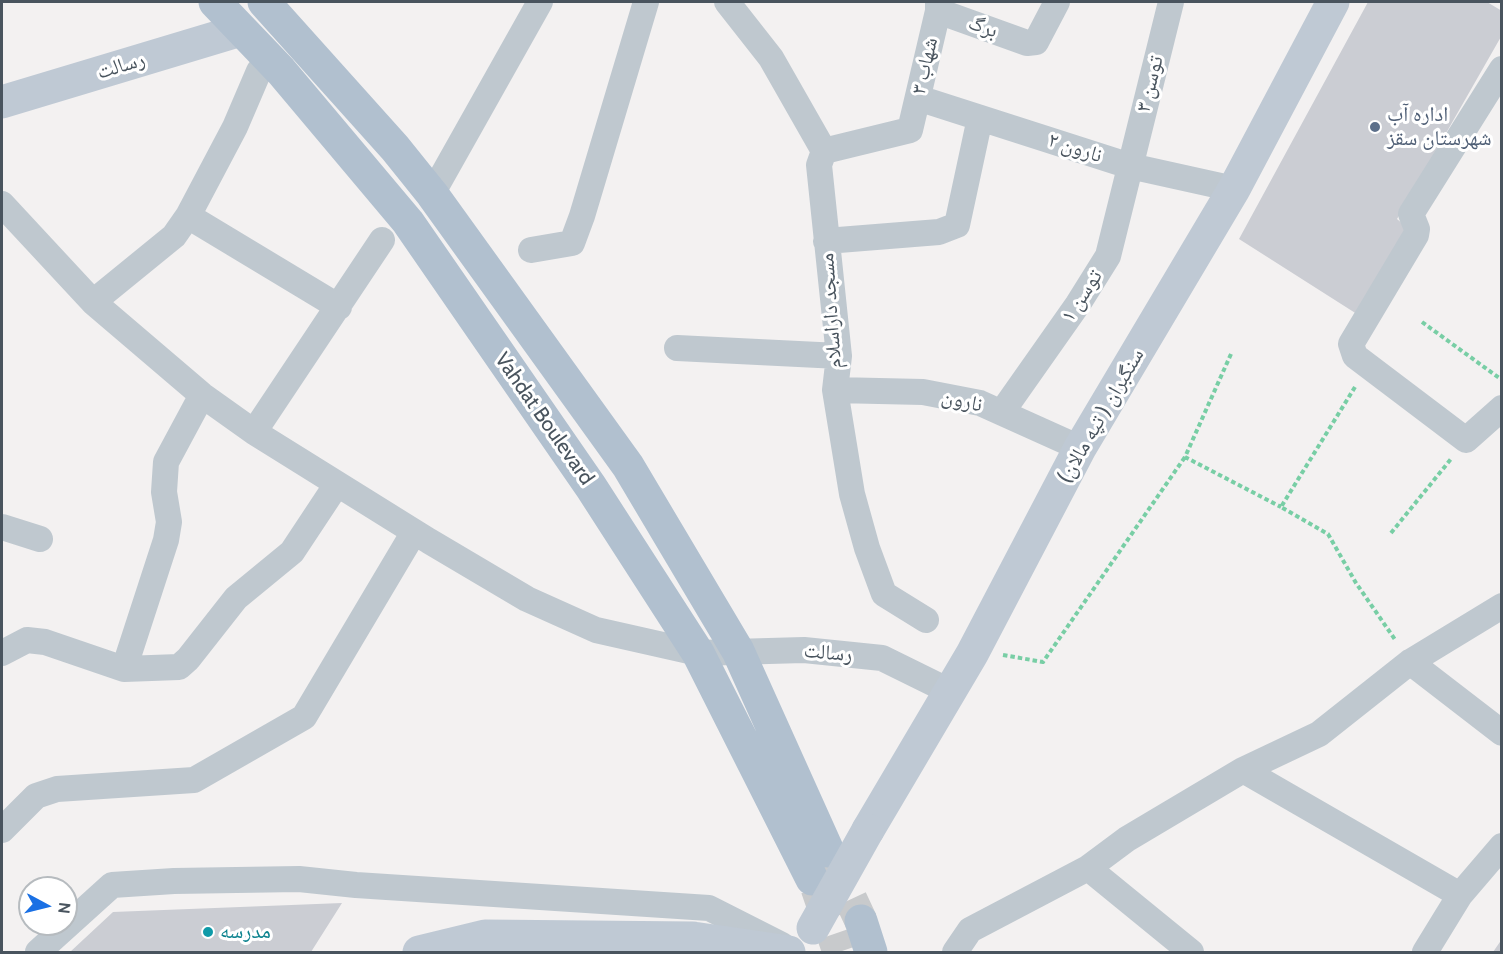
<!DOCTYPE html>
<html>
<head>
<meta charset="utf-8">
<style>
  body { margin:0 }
  #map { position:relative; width:1503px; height:954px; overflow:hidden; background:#f3f1f1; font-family:Cabin,sans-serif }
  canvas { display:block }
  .frame { position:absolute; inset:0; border:3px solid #49545e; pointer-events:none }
  .north { position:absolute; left:18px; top:876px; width:60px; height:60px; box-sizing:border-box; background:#fff; border:2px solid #b6bbbf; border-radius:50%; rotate:97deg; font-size:16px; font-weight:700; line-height:24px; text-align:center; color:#49545e }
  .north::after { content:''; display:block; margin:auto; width:21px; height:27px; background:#1a70e4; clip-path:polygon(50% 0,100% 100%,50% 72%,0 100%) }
</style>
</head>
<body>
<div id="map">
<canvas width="1503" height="954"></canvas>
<div class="frame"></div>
<div class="north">N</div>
</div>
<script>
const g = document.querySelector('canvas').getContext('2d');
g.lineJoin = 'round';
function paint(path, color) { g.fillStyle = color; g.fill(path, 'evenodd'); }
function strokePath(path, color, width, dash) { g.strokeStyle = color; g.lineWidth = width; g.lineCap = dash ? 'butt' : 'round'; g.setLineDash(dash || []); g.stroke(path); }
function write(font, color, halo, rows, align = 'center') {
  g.font = font + ' Cabin,"Noto Naskh Arabic",sans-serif'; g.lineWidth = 6; g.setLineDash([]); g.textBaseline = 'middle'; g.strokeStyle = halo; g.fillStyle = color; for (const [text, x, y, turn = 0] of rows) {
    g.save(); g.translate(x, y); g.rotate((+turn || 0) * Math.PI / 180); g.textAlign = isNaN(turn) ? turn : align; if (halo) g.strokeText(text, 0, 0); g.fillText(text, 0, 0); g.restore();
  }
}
const building = new Path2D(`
  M 1368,2 L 1487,2 L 1502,11 L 1502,35 L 1397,219 L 1410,230 L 1360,316 L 1239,239 Z
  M 342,903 L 311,952 L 70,952 L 113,912 Z
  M 1502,939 L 1502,952 L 1493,952 Z`);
const primaryTunnel = new Path2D(`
  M 830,855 L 861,921
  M 817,888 L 839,952`);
const path = new Path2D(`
  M 1422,322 L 1502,380
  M 1231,354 L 1185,457 L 1281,507
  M 1355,387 L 1281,507 L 1328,534 L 1356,583 L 1396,641
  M 1391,533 L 1451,459
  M 1003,655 L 1043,662 L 1185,457`);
const street = new Path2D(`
  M 727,2 L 771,58 L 824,151 L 819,165 L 839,356 L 835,390 L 852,494 L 867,548 L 884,594 L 926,620
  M 938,11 L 1027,43 L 1036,42 L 1057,2
  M 1502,69 L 1411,214 L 1417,229 L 1416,235 L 1351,344 L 1355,356 L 1466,440 L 1502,408
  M 918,98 L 1130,166 L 1234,189
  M 824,151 L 910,130 L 938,11 L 938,2
  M 432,194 L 540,2
  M 2,204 L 93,302 L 202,395 L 254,432 L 429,541 L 527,599 L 596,630 L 698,653 L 804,650 L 882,658 L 949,691
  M 188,216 L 339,307
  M 826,241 L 939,232 L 957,225 L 980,118
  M 531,250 L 572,243 L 582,216 L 646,2
  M 93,302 L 174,236 L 188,216 L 235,127 L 259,71
  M 677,348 L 839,356
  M 835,390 L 923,392 L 980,403 L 1080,448
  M 1002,412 L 1078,304 L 1108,256 L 1171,2
  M 254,432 L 382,240
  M 2,527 L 40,539
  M 2,653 L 27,640 L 45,642 L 124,669 L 179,667 L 188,659 L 236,598 L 292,552 L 337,484
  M 1410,662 L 1502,733
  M 124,669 L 166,540 L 169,522 L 164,492 L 166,462 L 202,395
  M 1243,770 L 1460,895
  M 2,830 L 36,796 L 57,789 L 194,780 L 304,717 L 414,532
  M 1088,868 L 1191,952
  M 38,952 L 112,885 L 174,881 L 299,879 L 356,885 L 709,908 L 782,945
  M 955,952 L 970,930 L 1088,868 L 1127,839 L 1243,770 L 1319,734 L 1410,662 L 1502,606
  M 1425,952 L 1460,895 L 1502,846`);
const secondary = new Path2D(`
  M 2,102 L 241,30
  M 868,830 L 972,654 L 1080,448 L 1234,189 L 1333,2
  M 419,952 L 485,936 L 693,938
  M 702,952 L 693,938 L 789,952`);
const primary = new Path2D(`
  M 215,2 L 281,71 L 408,222 L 591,487 L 698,653 L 812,879
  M 264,2 L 395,148 L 432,194 L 628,466 L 738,651 L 828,851
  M 861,921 L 871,952`);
const secondaryBridge = new Path2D(`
  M 813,928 L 868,830`);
const markers = [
  [1375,127,6,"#5c6f8a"],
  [208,932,6,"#0f9aa8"]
];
const streetNames = [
  ["برگ",983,27,20],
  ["رسالت",121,66,-17],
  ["شهاب ۳",925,66,-77],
  ["توسن ۳",1150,84,-76],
  ["نارون ۲",1075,148,18],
  ["توسن ۱",1082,296,-57],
  ["مسجد داراسلام",831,311,-94],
  ["نارون",962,401,13],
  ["سنگبران ( تپه مالان)",1101,416,-60],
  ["Vahdat Boulevard",544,419,55],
  ["رسالت",828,653,5]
];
const serviceNames = [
  ["اداره آب",1387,115],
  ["شهرستان سقز",1387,139]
];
const cultureNames = [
  ["مدرسه",220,932]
];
paint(building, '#cbcdd3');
strokePath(primaryTunnel, '#c8cacc', 33, [33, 16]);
strokePath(path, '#78cea5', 4, [4.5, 3]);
strokePath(street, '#bfc8cf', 26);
strokePath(secondary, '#bfc9d4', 33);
strokePath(primary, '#b1c0cf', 33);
strokePath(secondaryBridge, '#bfc9d4', 33);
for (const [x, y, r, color] of markers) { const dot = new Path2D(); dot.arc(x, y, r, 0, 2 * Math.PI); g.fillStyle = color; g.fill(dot); strokePath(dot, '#fff', 2); }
write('21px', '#49545e', '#fff', streetNames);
write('21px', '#4e5e75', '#fff', serviceNames, 'left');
write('21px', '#0d838f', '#fff', cultureNames, 'left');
</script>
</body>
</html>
